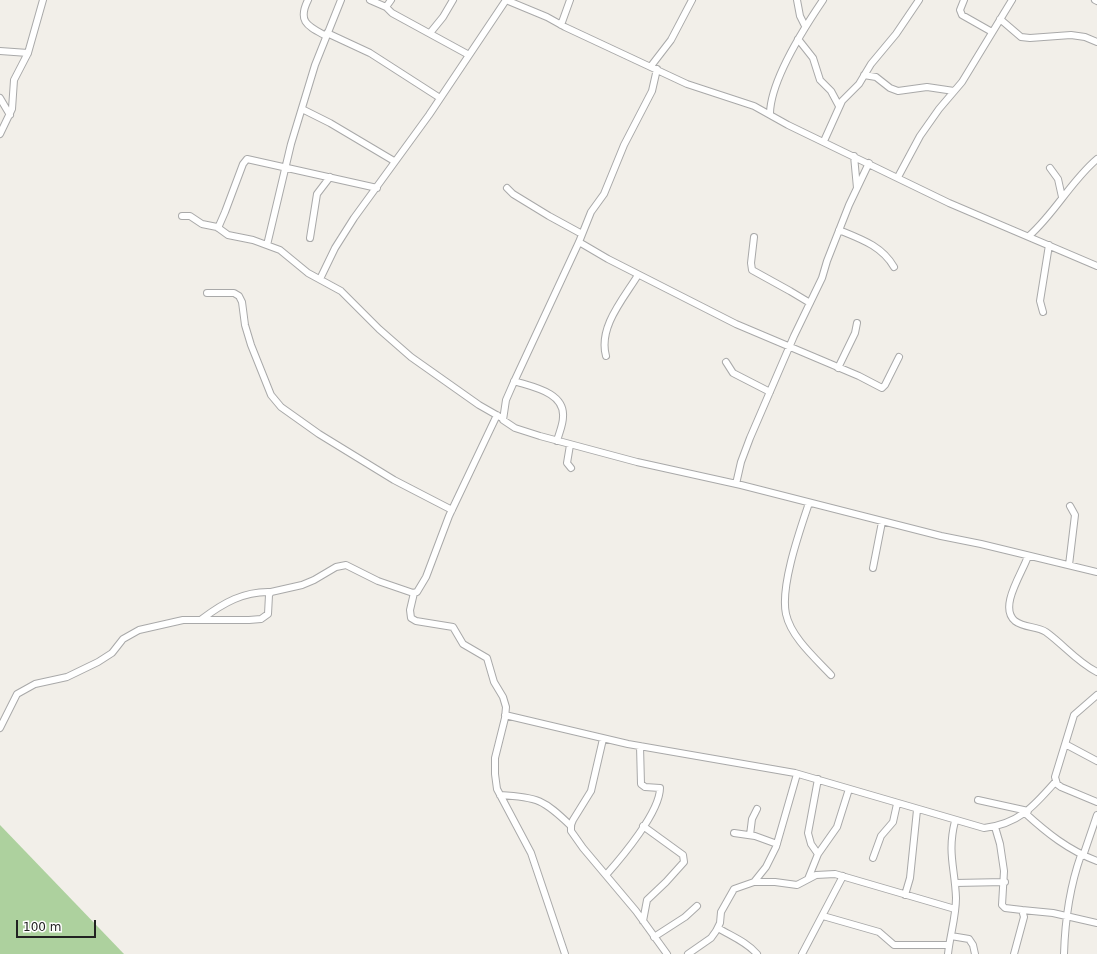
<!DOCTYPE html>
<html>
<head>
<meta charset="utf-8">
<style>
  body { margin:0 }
  #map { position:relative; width:1097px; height:954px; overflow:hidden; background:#f2efe9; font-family:"DejaVu Sans",sans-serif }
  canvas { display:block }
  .scale { position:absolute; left:16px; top:920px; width:80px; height:18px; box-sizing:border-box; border:2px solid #222; border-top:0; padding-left:5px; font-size:12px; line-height:14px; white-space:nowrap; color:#222; -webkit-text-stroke:3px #fff; paint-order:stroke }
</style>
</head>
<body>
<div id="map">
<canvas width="1097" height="954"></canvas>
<div class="scale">100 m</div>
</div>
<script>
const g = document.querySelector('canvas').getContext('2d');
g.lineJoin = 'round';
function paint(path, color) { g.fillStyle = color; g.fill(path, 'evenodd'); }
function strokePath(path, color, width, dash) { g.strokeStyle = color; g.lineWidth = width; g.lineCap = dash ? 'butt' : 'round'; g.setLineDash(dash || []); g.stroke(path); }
const forest = new Path2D(`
  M 0,825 L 124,954 L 0,954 Z`);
const street = new Path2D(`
  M 308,0 C 297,22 308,26 326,36
  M 370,0 L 386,7 L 391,0
  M 506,0 L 547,17 L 565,27 L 687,84 L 754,106 L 788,125 L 949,203 L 1097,266
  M 797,0 L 800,16 L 805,26
  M 964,0 L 960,10 L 962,15 L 992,32
  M 1095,0 L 1097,1
  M 386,7 L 392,13 L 469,55
  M 1000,19 L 1021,37 L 1030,38 L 1071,35 L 1085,37 L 1097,42
  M 561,25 L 570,0
  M 327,33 L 370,53 L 440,98
  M 430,33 L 443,17 L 453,0
  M 798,39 L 813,58 L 820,80 L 831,91 L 839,106
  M 0,51 L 28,53
  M 651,66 L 671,40 L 692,0
  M 657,69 L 652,91 L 624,145 L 604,194 L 591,212 L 579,242 L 513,384 L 506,400 L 503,420 L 515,428 L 540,436 L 637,462 L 741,485 L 941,536 L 981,544 L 1097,572
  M 864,75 L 876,77 L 890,88 L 898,91 L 927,87 L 954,91
  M 0,98 L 10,115
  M 302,109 L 330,123 L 394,161
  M 770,113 C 771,79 804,28 823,0
  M 0,134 L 12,109 L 14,80 L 28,53 L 43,0
  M 824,141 L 842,101 L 859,84 L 871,64 L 896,34 L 919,0
  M 854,156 L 857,188
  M 1050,168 L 1058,179 L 1062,197
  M 898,177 L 920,136 L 939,109 L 962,82 L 1012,0
  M 507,188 L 513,194 L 549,216 L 582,234
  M 182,216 L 190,216 L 202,224 L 217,227 L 228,235 L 253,240 L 280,250 L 308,273 L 341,291 L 379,329 L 411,357 L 479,405 L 500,417
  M 218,228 L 225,212 L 243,164 L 247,159 L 377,188
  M 839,230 C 861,239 882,246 894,267
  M 1029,236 C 1055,213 1071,181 1097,159
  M 754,237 L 751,263 L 752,270 L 790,291 L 810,303
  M 310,238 L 317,194 L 330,177
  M 579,242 L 608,259 L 736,324 L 859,376 L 882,388 L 885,385 L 899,357
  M 267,245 L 291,144 L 315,65 L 341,0
  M 320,279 L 335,248 L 354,218 L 429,115 L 506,0
  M 207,293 L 234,293 L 239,296 L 242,302 L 245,325 L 251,345 L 271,395 L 281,407 L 319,434 L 394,480 L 452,510
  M 1043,312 L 1040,301 L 1049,245
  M 606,356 C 598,327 624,298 638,275
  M 726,362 L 733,373 L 770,392
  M 838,368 L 855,333 L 857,323
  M 514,381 C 532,387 565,392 563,417 C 563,425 559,433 557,441
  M 570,445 L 567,463 L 571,468
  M 736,484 L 741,462 L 750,438 L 794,336 L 822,278 L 827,261 L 849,205 L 869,163
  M 809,503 C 800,530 780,586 786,614 C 791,637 815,658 831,675
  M 1028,556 C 1023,572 998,607 1015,621 C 1024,628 1037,626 1046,632 C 1064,645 1077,662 1097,672
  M 1069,565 L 1075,515 L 1070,506
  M 873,568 L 882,522
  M 414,593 L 410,610 L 411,618 L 416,621 L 453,627 L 463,644 L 487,658 L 494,682 L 503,697 L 506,707 L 505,718 L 495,758 L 495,774 L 497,789 L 531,853 L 565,954
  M 202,619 C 223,603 244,591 271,592
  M 1097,695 L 1074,715 L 1055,777 L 1057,784 L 1061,787 L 1097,802
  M 505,715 L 628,744 L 795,773 L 984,828 C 1019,824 1034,806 1056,781
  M 0,728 L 17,694 L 35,684 L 67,677 L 98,662 L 112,653 L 123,639 L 139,630 L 183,620 L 249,620 L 261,619 L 268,614 L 269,595 L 271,592 L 302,585 L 314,580 L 336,567 L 346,565 L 378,581 L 413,593 L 417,592 L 426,577 L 449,516 L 497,415
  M 603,739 L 591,791 L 573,820 L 571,825 L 571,831 L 583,848 L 636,911 L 667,954
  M 1067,745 L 1097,761
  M 818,779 L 808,833 L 811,844 L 818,854
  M 500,795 C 538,797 544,800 571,826
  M 978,800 L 1028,811
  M 1025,813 C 1047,833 1068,850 1097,861
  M 643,826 L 683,855 L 684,862 L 666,882 L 647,900 L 643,921
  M 995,827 L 1000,844 L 1004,871 L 1002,905 L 1005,908 L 1022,910 L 1024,917 L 1014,954
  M 734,833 L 755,836 L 777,844
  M 750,835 L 752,819 L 757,809
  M 1083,856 L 1097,815
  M 873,858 L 881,836 L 893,822 L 897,804
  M 606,875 C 622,857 660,812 660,788 L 645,787 L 641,784 L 640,746
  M 808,879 L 818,854 L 837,827 L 849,789
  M 754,882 L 775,882 L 797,885 L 816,875 L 835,874 L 955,909
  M 955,883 L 1005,882
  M 905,895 L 910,878 L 917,810
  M 1022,910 L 1053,913 L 1097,923
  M 823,916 L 879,932 L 894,945 L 949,945
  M 718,928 C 731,936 747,942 757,954
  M 951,936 L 969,939 L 973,945 L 975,954
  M 654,937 L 685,917 L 697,906
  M 688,954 L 711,938 L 716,931 L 720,923 L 721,912 L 734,889 L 754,882 L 766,867 L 776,847 L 797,774
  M 802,954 L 843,876
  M 948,954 C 950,935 956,917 956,898 C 955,868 947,853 955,821
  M 1064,954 C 1065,921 1070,886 1081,855`);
paint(forest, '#add19e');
strokePath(street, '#a9a9a9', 8);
strokePath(street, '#fff', 6);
</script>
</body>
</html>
